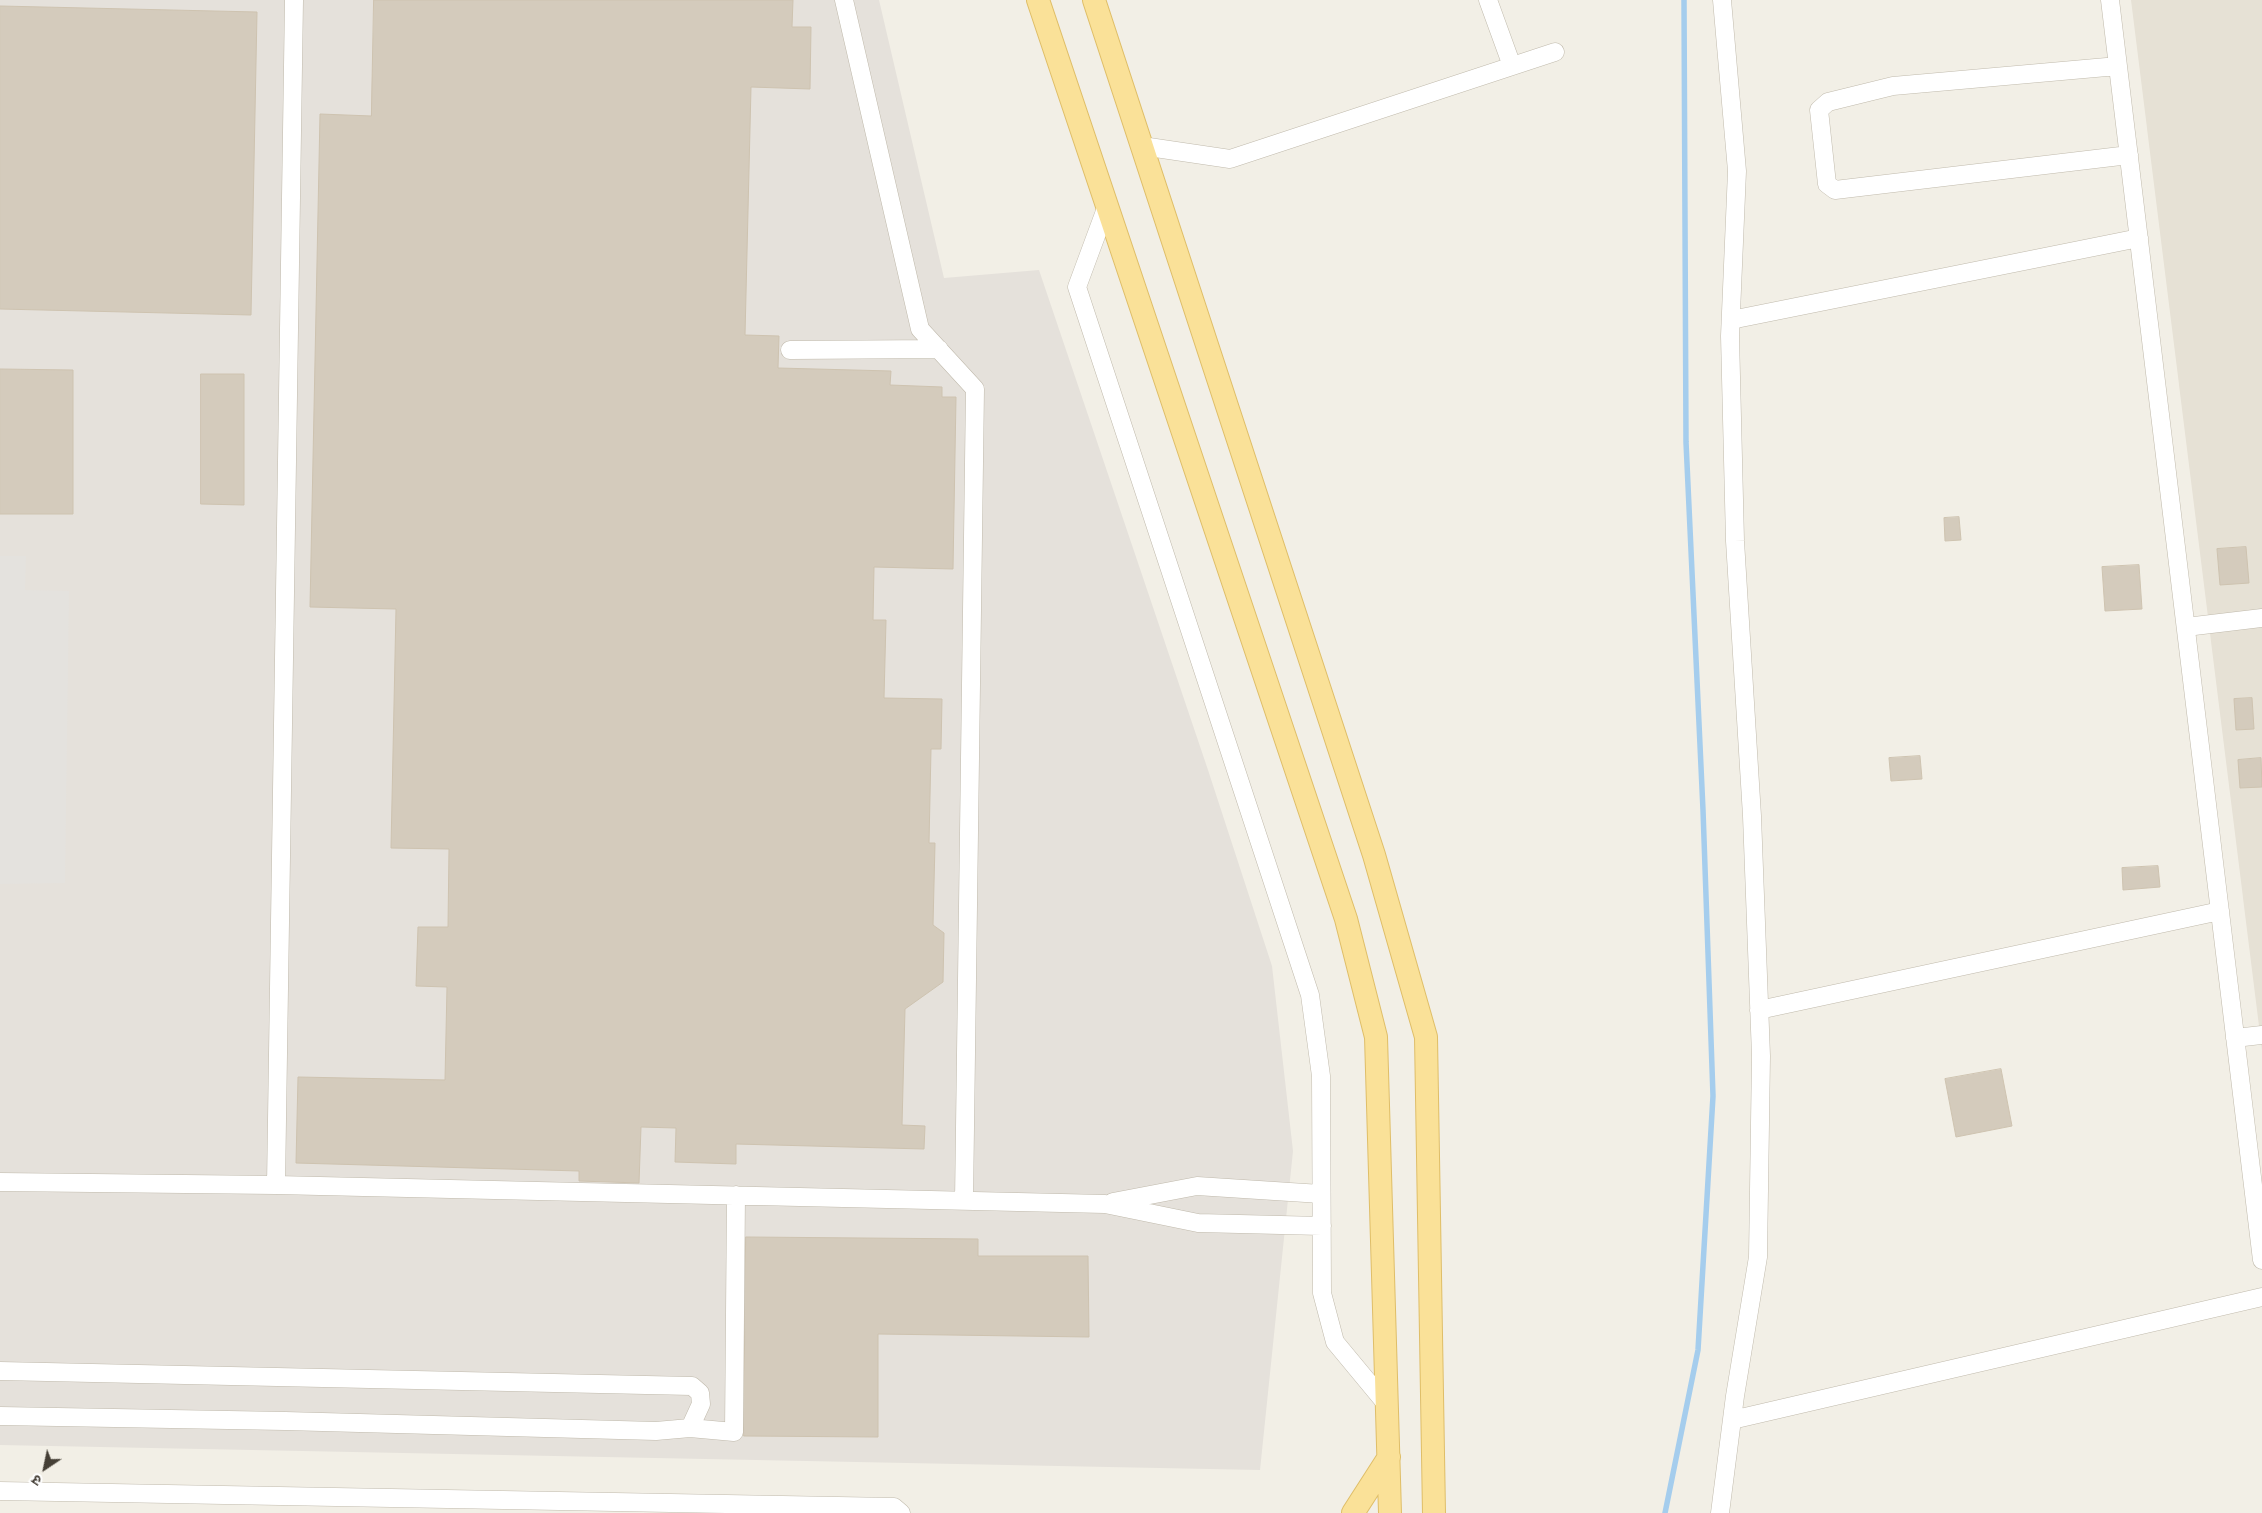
<!DOCTYPE html>
<html>
<head>
<meta charset="utf-8">
<style>
  body { margin:0 }
  #map { position:relative; width:2262px; height:1513px; overflow:hidden; background:#f2efe6; font-family:"DM Sans","Noto Sans Devanagari",sans-serif }
  canvas { display:block }
  .north { position:absolute; left:20px; top:1443px; width:50px; height:50px; -webkit-text-stroke:4px #fff; paint-order:stroke; rotate:214deg; font-size:14px; font-weight:700; line-height:20px; text-align:center; color:#453f36 }
  .north::after { content:''; display:block; margin:auto; width:18px; height:22px; background:#453f36; clip-path:polygon(50% 0,100% 100%,50% 72%,0 100%) }
</style>
</head>
<body>
<div id="map">
<canvas width="2262" height="1513"></canvas>
<div class="north">उ</div>
</div>
<script>
const g = document.querySelector('canvas').getContext('2d');
g.lineJoin = 'round';
function paint(path, color) { g.fillStyle = color; g.fill(path, 'evenodd'); }
function strokePath(path, color, width, dash) { g.strokeStyle = color; g.lineWidth = width; g.lineCap = dash ? 'butt' : 'round'; g.setLineDash(dash || []); g.stroke(path); }
const residential = new Path2D(`
  M 2131,0 L 2262,0 L 2262,1050 Z`);
const industrial = new Path2D(`
  M 0,0 L 879,0 L 944,278 L 1039,270 L 1208,770 L 1272,966 L 1293,1151 L 1260,1470 L 0,1445 Z`);
const parking = new Path2D(`
  M 0,556 L 26,556 L 25,590 L 69,591 L 65,883 L 0,884 Z`);
const stream = new Path2D(`
  M 1665,1513 L 1698,1350 L 1713,1096 L 1703,810 L 1686,442 L 1684,0`);
const building = new Path2D(`
  M 374,0 L 793,0 L 792,27 L 811,27 L 810,89 L 751,87 L 745,335 L 779,336 L 778,368 L 891,371 L 890,385 L 942,387 L 942,397 L 956,397 L 953,569 L 874,567 L 873,620 L 886,620 L 884,698 L 942,699 L 941,749 L 931,749 L 929,843 L 935,843 L 933,925 L 944,933 L 943,982 L 905,1009 L 902,1125 L 925,1126 L 924,1149 L 736,1144 L 736,1164 L 675,1162 L 676,1128 L 641,1127 L 639,1183 L 579,1181 L 579,1171 L 296,1163 L 298,1077 L 445,1080 L 447,987 L 416,986 L 418,927 L 448,927 L 449,849 L 391,848 L 396,609 L 310,607 L 320,114 L 371,116 Z
  M 0,6 L 257,12 L 251,315 L 0,309 Z
  M 0,369 L 73,370 L 73,514 L 0,514 Z
  M 201,374 L 244,374 L 244,505 L 201,504 Z
  M 1959,517 L 1961,540 L 1945,541 L 1944,518 Z
  M 2246,547 L 2249,583 L 2220,585 L 2217,549 Z
  M 2139,565 L 2142,609 L 2105,611 L 2102,567 Z
  M 2252,698 L 2254,729 L 2236,730 L 2234,699 Z
  M 1920,756 L 1922,779 L 1891,781 L 1889,758 Z
  M 2261,758 L 2262,787 L 2240,788 L 2238,760 Z
  M 2158,866 L 2160,887 L 2123,890 L 2122,868 Z
  M 2001,1069 L 2012,1126 L 1956,1137 L 1945,1079 Z
  M 746,1237 L 978,1239 L 978,1256 L 1088,1256 L 1089,1337 L 878,1334 L 878,1437 L 744,1436 Z`);
const minor = new Path2D(`
  M 844,0 L 920,329 L 975,389 L 964,1200
  M 1488,0 L 1512,66
  M 2110,0 L 2262,1260
  M 2118,66 L 1893,86 L 1828,102 L 1819,110 L 1827,184 L 1835,190 L 2129,155
  M 1142,146 L 1230,159 L 1555,52
  M 1107,206 L 1077,287 L 1310,995 L 1321,1076 L 1322,1293 L 1335,1342 L 1388,1406
  M 1731,320 L 2139,238
  M 790,350 L 939,349
  M 2186,627 L 2262,618
  M 1759,1010 L 2220,911
  M 2235,1038 L 2262,1035
  M 0,1182 L 276,1185 L 1105,1204 L 1198,1223 L 1322,1226
  M 276,1185 L 294,0
  M 1113,1202 L 1197,1186 L 1321,1194
  M 0,1371 L 692,1386 L 700,1393 L 701,1404 L 690,1428 L 656,1431 L 285,1421 L 0,1416
  M 1732,1420 L 2262,1297
  M 690,1428 L 734,1432 L 736,1195
  M 0,1491 L 894,1507 L 901,1513
  M 1720,1513 L 1735,1396 L 1758,1257 L 1761,1056 L 1752,816 L 1735,541 L 1730,336 L 1737,171 L 1722,0`);
const major = new Path2D(`
  M 1038,0 L 1346,919 L 1376,1037 L 1390,1513
  M 1094,0 L 1374,855 L 1426,1037 L 1434,1513
  M 1353,1513 L 1389,1457`);
paint(residential, '#e6e1d5');
paint(industrial, '#e5e1db');
paint(parking, '#e4e2de');
strokePath(stream, '#a5cded', 5.5);
paint(building, '#d4cbbc');
strokePath(building, '#cec3b0', 1);
strokePath(minor, '#c0baac', 19);
strokePath(major, '#dfbe68', 24);
strokePath(minor, '#fff', 18);
strokePath(major, '#fae198', 22);
</script>
</body>
</html>
